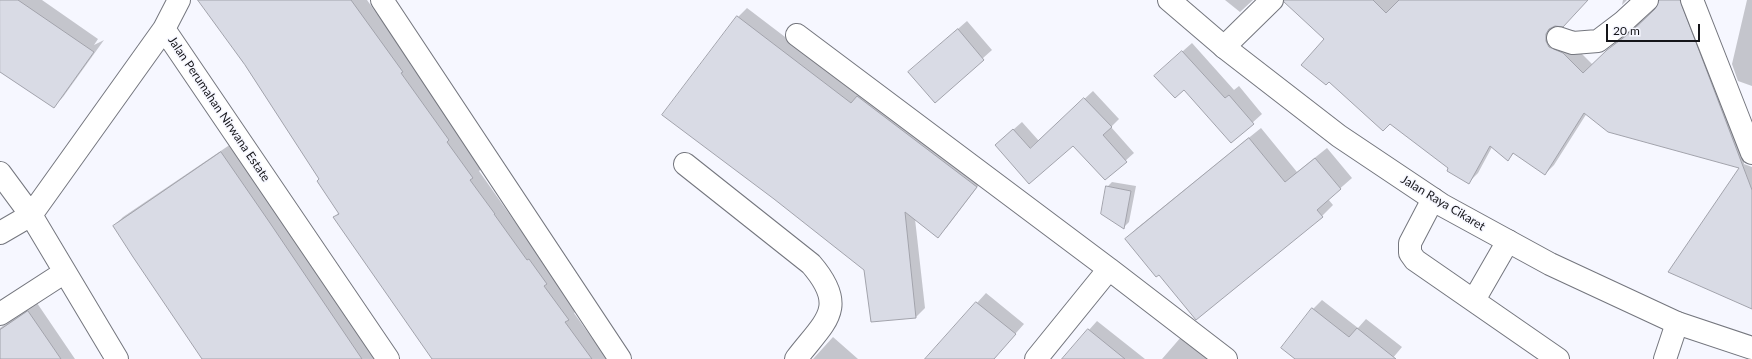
<!DOCTYPE html>
<html>
<head>
<meta charset="utf-8">
<style>
  body { margin:0 }
  #map { position:relative; width:1752px; height:359px; overflow:hidden; background:#f6f7ff; font-family:Lato,sans-serif }
  canvas { display:block }
  .scale { position:absolute; left:1606px; top:24px; width:94px; height:18px; box-sizing:border-box; border:2px solid #151519; border-top:0; padding-left:5px; font-size:12px; line-height:14px; white-space:nowrap; color:#151519; -webkit-text-stroke:3px #f6f7ff; paint-order:stroke }
</style>
</head>
<body>
<div id="map">
<canvas width="1752" height="359"></canvas>
<div class="scale">20 m</div>
</div>
<script>
const g = document.querySelector('canvas').getContext('2d');
g.lineJoin = 'round';
function paint(path, color) { g.fillStyle = color; g.fill(path, 'evenodd'); }
function strokePath(path, color, width, dash) { g.strokeStyle = color; g.lineWidth = width; g.lineCap = dash ? 'butt' : 'round'; g.setLineDash(dash || []); g.stroke(path); }
function write(font, color, halo, rows, align = 'center') {
  g.font = font + ' Lato,sans-serif'; g.lineWidth = 3; g.setLineDash([]); g.textBaseline = 'middle'; g.strokeStyle = halo; g.fillStyle = color; for (const [text, x, y, turn = 0] of rows) {
    g.save(); g.translate(x, y); g.rotate((+turn || 0) * Math.PI / 180); g.textAlign = isNaN(turn) ? turn : align; if (halo) g.strokeText(text, 0, 0); g.fillText(text, 0, 0); g.restore();
  }
}
const shadow = new Path2D(`
  M 0,0 L 42,0 L 98,39 L 94,45 L 104,40 L 63,97 L 53,107 L 0,62 Z
  M 199,0 L 367,0 L 411,62 L 410,64 L 457,130 L 456,132 L 482,168 L 479,171 L 577,310 L 574,313 L 607,359 L 443,359 L 334,218 L 339,212 L 320,179 L 220,27 L 218,28 Z
  M 1225,0 L 1253,0 L 1240,12 Z
  M 1285,0 L 1586,0 L 1555,25 L 1555,31 L 1572,44 L 1593,65 L 1617,41 L 1657,8 L 1660,0 L 1691,0 L 1752,152 L 1752,165 L 1744,162 L 1744,164 L 1752,167 L 1752,308 L 1740,168 L 1587,113 L 1554,165 L 1545,174 L 1514,153 L 1508,159 L 1492,147 L 1478,173 L 1469,182 L 1390,123 L 1326,39 Z
  M 1623,0 L 1627,0 L 1622,5 Z
  M 1747,0 L 1752,0 L 1752,86 L 1738,81 L 1732,64 Z
  M 747,8 L 860,94 L 985,177 L 947,227 L 938,236 L 915,219 L 925,308 L 916,317 L 865,269 L 738,17 Z
  M 967,21 L 992,50 L 935,101 L 919,63 Z
  M 1192,43 L 1234,90 L 1239,86 L 1262,114 L 1231,142 L 1165,67 Z
  M 1093,91 L 1119,119 L 1111,127 L 1134,153 L 1105,179 L 1073,144 L 1030,182 L 1005,137 L 1022,122 L 1039,141 Z
  M 1261,128 L 1297,172 L 1327,148 L 1352,178 L 1328,199 L 1333,205 L 1322,216 L 1159,273 L 1126,239 L 1137,228 Z
  M 231,144 L 377,359 L 204,359 L 114,226 L 123,217 Z
  M 1112,182 L 1136,186 L 1129,222 L 1124,227 L 1107,187 Z
  M 986,293 L 1024,324 L 993,359 L 926,359 Z
  M 1322,300 L 1358,328 L 1366,319 L 1402,347 L 1392,359 L 1297,359 L 1313,309 Z
  M 37,303 L 75,359 L 0,359 L 0,328 Z
  M 1097,321 L 1145,359 L 1063,359 Z
  M 1188,329 L 1226,359 L 1162,359 Z
  M 833,337 L 858,359 L 813,359 Z`);
const building = new Path2D(`
  M 0,0 L 18,0 L 94,52 L 54,108 L 0,72 Z
  M 198,0 L 351,0 L 403,72 L 401,73 L 449,140 L 447,142 L 473,178 L 470,180 L 495,214 L 494,214 L 527,260 L 529,259 L 547,284 L 544,286 L 569,320 L 565,322 L 592,359 L 432,359 L 333,217 L 339,214 L 317,181 L 319,179 L 245,65 Z
  M 1284,0 L 1373,0 L 1386,13 L 1399,0 L 1588,0 L 1563,27 L 1555,26 L 1549,29 L 1546,34 L 1546,41 L 1549,47 L 1563,53 L 1583,73 L 1607,50 L 1631,32 L 1655,9 L 1659,0 L 1680,0 L 1752,190 L 1752,309 L 1668,272 L 1739,168 L 1608,132 L 1584,113 L 1545,175 L 1513,153 L 1508,161 L 1490,146 L 1469,184 L 1447,171 L 1448,168 L 1390,124 L 1383,131 L 1329,82 L 1326,85 L 1301,65 L 1324,39 L 1284,2 Z
  M 737,16 L 851,103 L 857,96 L 977,187 L 938,238 L 905,212 L 916,318 L 871,322 L 864,270 L 774,199 L 662,115 Z
  M 958,29 L 984,60 L 935,103 L 908,72 Z
  M 1182,51 L 1225,98 L 1229,95 L 1254,124 L 1231,143 L 1184,90 L 1175,98 L 1154,76 Z
  M 1084,98 L 1112,127 L 1103,135 L 1127,162 L 1105,180 L 1073,146 L 1029,184 L 995,145 L 1013,129 L 1030,148 Z
  M 1249,138 L 1285,182 L 1315,158 L 1341,189 L 1317,210 L 1323,217 L 1196,320 L 1159,275 L 1156,277 L 1125,239 Z
  M 221,152 L 270,223 L 362,359 L 202,359 L 133,257 L 113,226 Z
  M 1106,186 L 1131,191 L 1124,229 L 1101,214 Z
  M 976,302 L 1016,334 L 994,359 L 925,359 Z
  M 1312,308 L 1349,337 L 1357,328 L 1396,359 L 1295,359 L 1281,348 Z
  M 28,311 L 48,340 L 61,359 L 0,359 L 0,330 Z
  M 1088,329 L 1125,359 L 1062,359 Z`);
const minor = new Path2D(`
  M 382,0 L 620,359
  M 1692,0 L 1752,153
  M 164,29 L 388,359
  M 797,35 L 1109,269
  M 1558,38 L 1573,43 L 1598,41 L 1623,22 L 1647,0
  M 1224,47 L 1272,0
  M 685,164 L 811,264 C 849,308 825,321 796,359
  M 0,173 L 31,215 L 117,359
  M 1433,199 L 1410,243 L 1410,253 L 1415,260 L 1558,359
  M 0,233 L 31,215 L 164,29 L 179,0
  M 1474,300 L 1508,241
  M 0,314 L 65,272
  M 1036,359 L 1109,269 L 1226,359
  M 1665,359 L 1677,323`);
const major = new Path2D(`
  M 1169,0 L 1224,47 L 1339,136 L 1442,205 L 1550,264 L 1677,323 L 1752,348`);
const streetNames = [
  ["Jalan Perumahan Nirwana Estate",219,109,56],
  ["Jalan Raya Cikaret",1443,203,31]
];
paint(shadow, '#0003');
paint(building, '#d9dbe5');
strokePath(building, '#a2a3ac', 1);
strokePath(minor, '#74767e', 24);
strokePath(major, '#74767e', 24);
strokePath(minor, '#fff', 22);
strokePath(major, '#fff', 22);
write('12px', '#151519', '#f6f7ff', streetNames);
</script>
</body>
</html>
